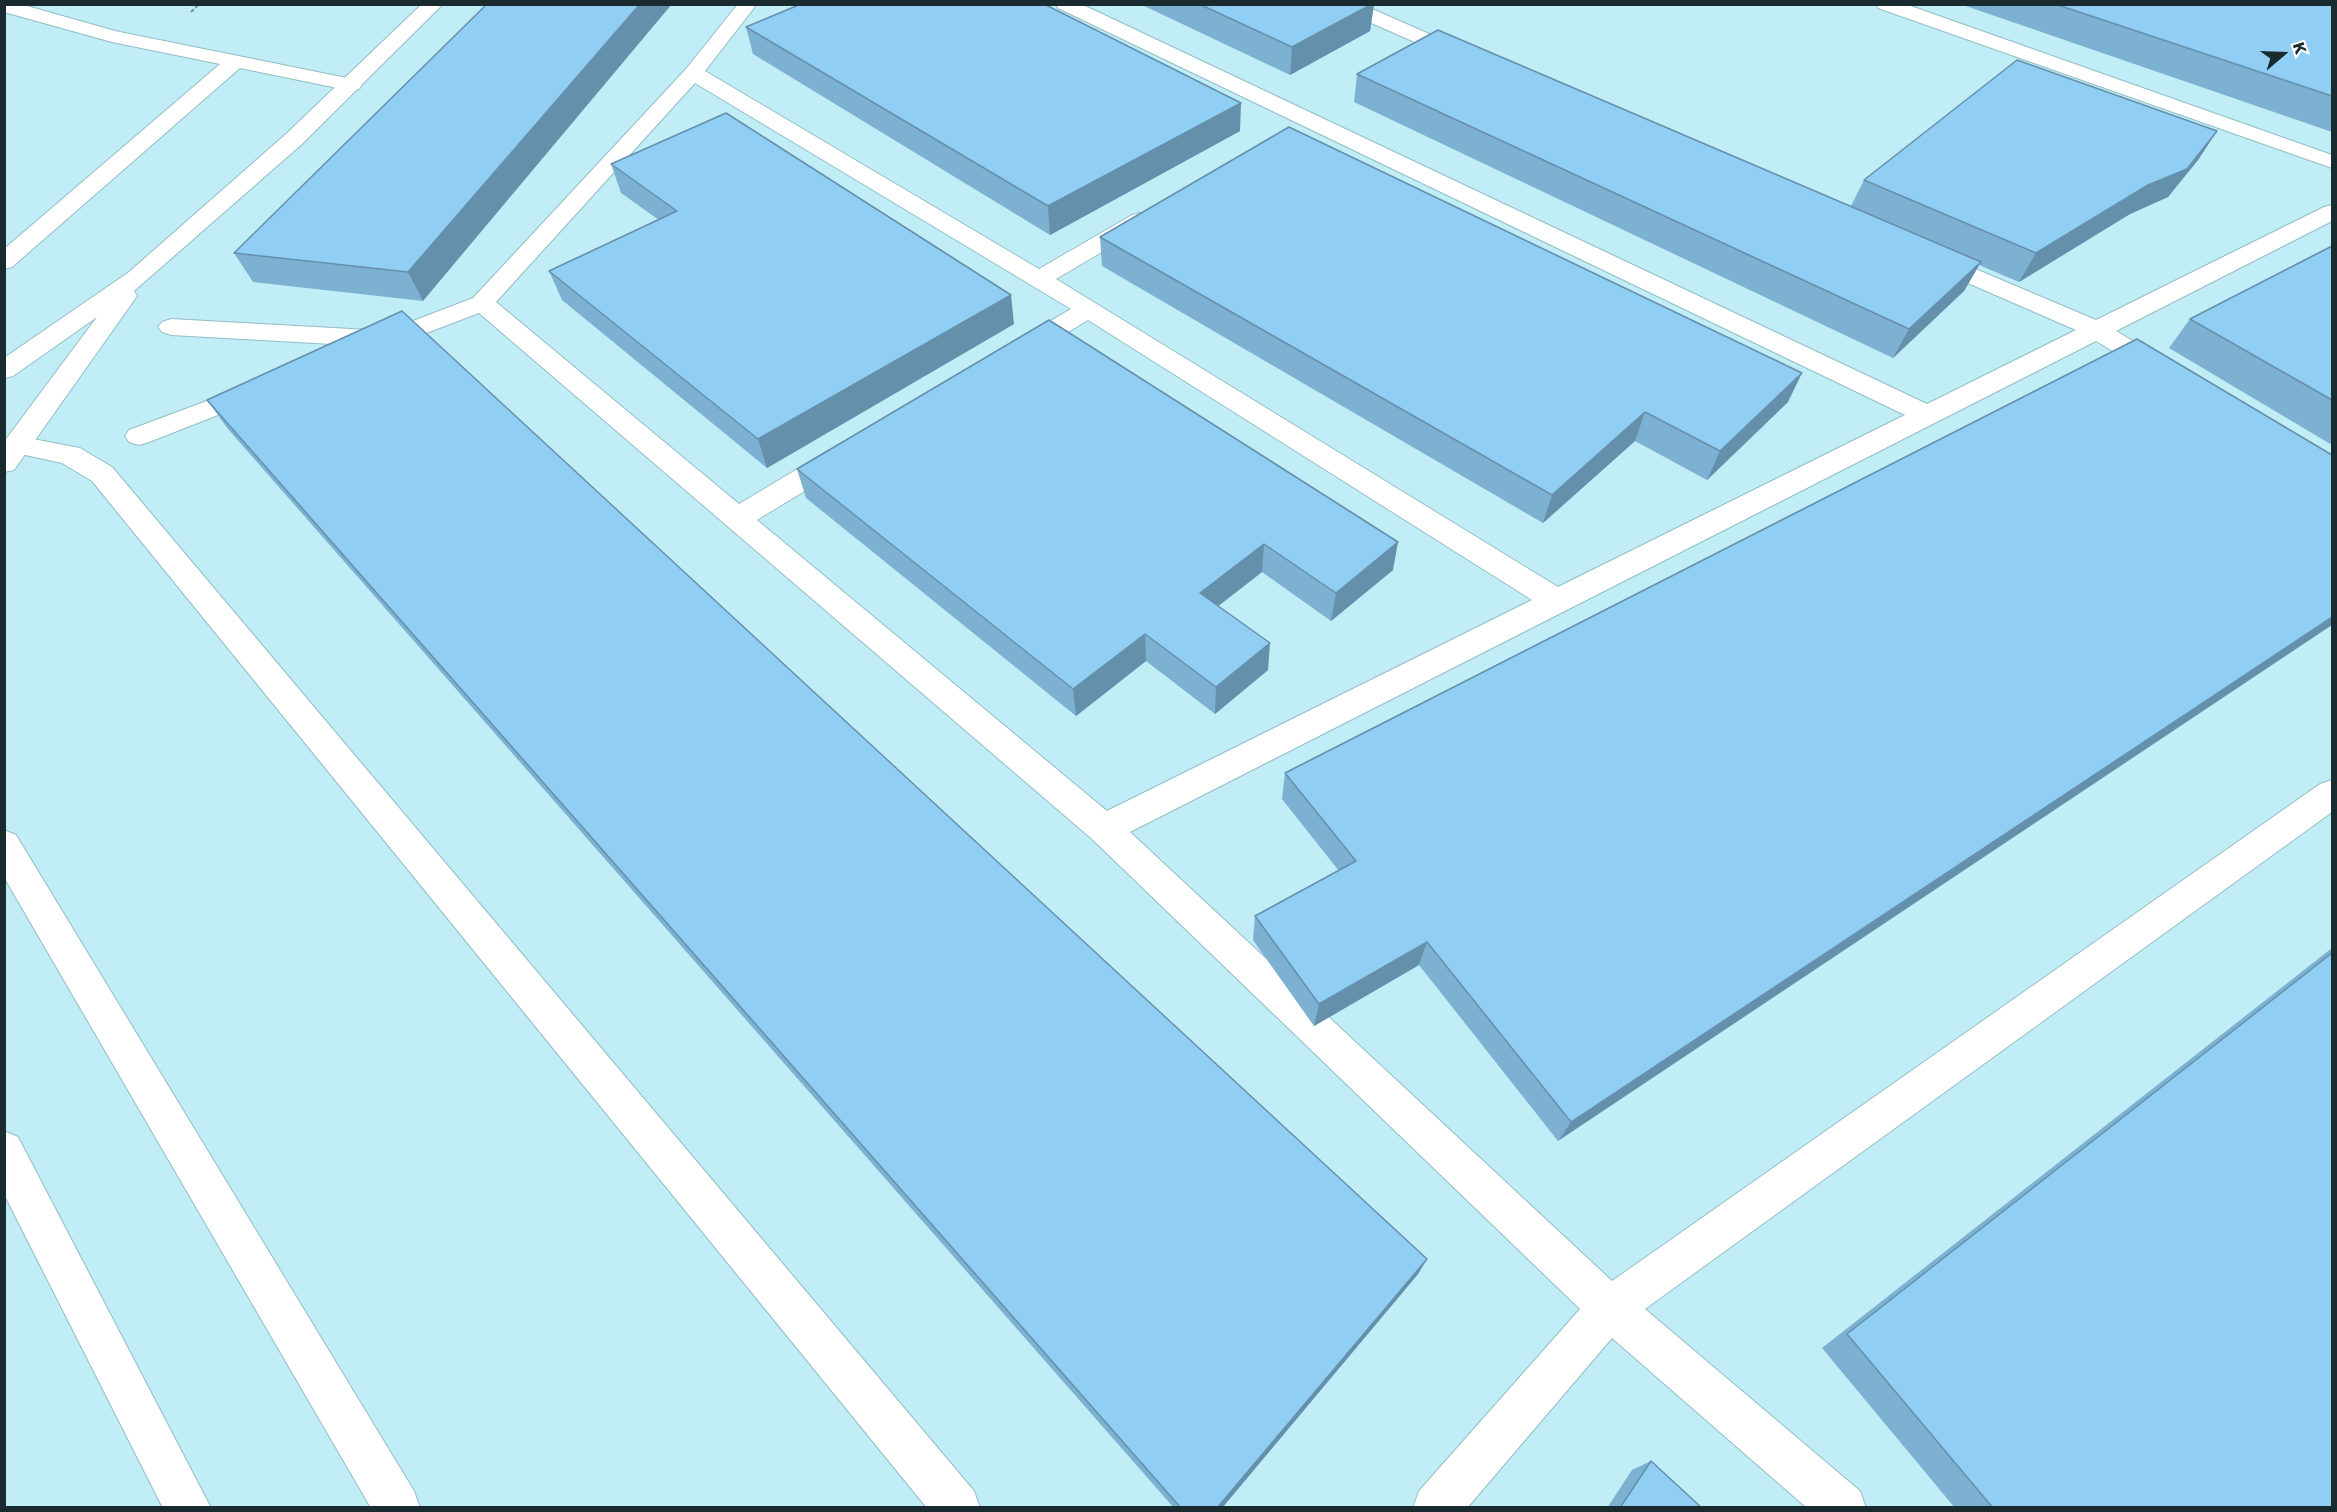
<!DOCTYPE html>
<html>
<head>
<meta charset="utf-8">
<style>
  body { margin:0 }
  #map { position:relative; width:2337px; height:1512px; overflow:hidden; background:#c0edf6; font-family:"Golos Text",sans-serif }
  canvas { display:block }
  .frame { position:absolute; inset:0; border:6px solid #1a2b2f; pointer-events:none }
  .north { position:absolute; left:2253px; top:24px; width:60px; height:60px; -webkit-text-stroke:4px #fff; paint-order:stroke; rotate:71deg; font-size:16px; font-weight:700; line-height:24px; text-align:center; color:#1a2b2f }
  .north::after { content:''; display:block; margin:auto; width:21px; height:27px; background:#1a2b2f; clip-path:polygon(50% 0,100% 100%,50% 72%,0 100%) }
</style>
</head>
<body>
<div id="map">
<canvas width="2337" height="1512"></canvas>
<div class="frame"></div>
<div class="north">K</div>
</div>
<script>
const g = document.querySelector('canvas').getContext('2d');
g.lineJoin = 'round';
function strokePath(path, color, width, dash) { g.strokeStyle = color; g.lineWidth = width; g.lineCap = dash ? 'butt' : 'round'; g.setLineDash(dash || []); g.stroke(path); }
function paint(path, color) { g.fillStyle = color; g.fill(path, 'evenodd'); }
const path = new Path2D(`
  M 191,12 L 199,4`);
const minor = new Path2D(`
  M 4,4 L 20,4 L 115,31 L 352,79 L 359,81 L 362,85 L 359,89 L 352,91 L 240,68 L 12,267 L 4,269 L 4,249 L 220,64 L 112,42 L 4,12 Z
  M 738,4 L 757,4 L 705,71 L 1039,269 L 1132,215 L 1140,213 L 1148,215 L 1152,220 L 1148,225 L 1056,279 L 1558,587 L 1905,415 L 1058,8 L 1056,4 L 1081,4 L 1927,404 L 2076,330 L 1924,264 L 1920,259 L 1924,254 L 1932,252 L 1940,254 L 2096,320 L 2324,207 L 2332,205 L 2332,221 L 2116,331 L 2170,363 L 2174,369 L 2170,375 L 2161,377 L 2152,375 L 2096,341 L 1130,832 L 1612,1281 L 2320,784 L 2332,780 L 2332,812 L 1645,1309 L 1860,1491 L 1866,1508 L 1807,1508 L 1612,1338 L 1467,1508 L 1413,1508 L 1419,1491 L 1580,1309 L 1092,839 L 479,313 L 379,351 L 370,349 L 368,346 L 171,335 L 162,332 L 158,327 L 162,322 L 171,319 L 387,331 L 473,298 L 686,69 ZM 695,83 L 1071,309 L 1011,344 L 1007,350 L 1011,356 L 1020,358 L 1029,356 L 1088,320 L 1532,600 L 1107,811 L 757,520 L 849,464 L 853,457 L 849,450 L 839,448 L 829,450 L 739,504 L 496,302 Z
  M 1335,4 L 1361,4 L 1470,52 L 1473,56 L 1470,60 L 1456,60 L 1337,8 Z
  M 1876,4 L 1905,4 L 2332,155 L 2332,168 L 1878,8 Z
  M 255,383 L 264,385 L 268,391 L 264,397 L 149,442 L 139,445 L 129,442 L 125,436 L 129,430 Z
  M 17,436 L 80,448 L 112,467 L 974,1491 L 980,1508 L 927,1508 L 92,481 L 62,463 L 7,451 L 4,443 L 7,439 Z
  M 4,830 L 16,835 L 414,1491 L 420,1508 L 371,1508 L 4,877 Z
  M 4,1131 L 18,1137 L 211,1508 L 163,1508 L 4,1194 Z`);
const tertiary = new Path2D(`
  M 422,4 L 443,4 L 302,144 L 134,291 L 137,296 L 14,470 L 4,472 L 4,442 L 97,317 L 13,376 L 4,378 L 4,358 L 129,272 L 286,134 Z`);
const wall = new Path2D(`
  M 487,4 L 423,301 L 253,282 L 234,253 Z
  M 1140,4 L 1374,4 L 1370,31 L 1290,75 Z
  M 1960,4 L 2332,4 L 2332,132 Z
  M 746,27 L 1240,131 L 1050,235 L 753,54 Z
  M 1357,74 L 1851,206 L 1864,180 L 2217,131 L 2198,160 L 2168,197 L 2130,214 L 2019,282 L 1979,265 L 1964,291 L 1893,358 L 1354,102 Z
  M 611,164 L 1014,324 L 767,468 L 562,300 L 549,271 L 659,220 L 621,193 Z
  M 1100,237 L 1788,402 L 1707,480 L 1635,441 L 1543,523 L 1102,266 Z
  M 2332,246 L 2332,445 L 2169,348 L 2190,319 Z
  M 1049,320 L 1393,570 L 1331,621 L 1262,572 L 1218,606 L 1268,670 L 1215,714 L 1146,661 L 1076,716 L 806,498 L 797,469 Z
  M 2137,339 L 1558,1141 L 1419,965 L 1314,1026 L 1253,940 L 1255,916 L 1339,871 L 1282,799 L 1285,773 Z
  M 207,400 L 1427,1259 L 1418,1274 L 1222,1508 L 1174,1508 L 228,429 Z
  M 2332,948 L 2332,1508 L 1955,1508 L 1822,1348 Z
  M 1651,1461 L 1702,1508 L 1607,1508 L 1632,1470 Z`);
const shadedWall = new Path2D(`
  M 640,4 L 672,4 L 423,301 L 408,272 Z
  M 1372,4 L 1374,4 L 1370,31 L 1290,75 L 1292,47 Z
  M 1241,103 L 1240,131 L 1050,235 L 1048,206 Z
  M 2217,131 L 2198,160 L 2168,197 L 2130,214 L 2019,282 L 2036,253 L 2148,185 Z
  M 1981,262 L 1964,291 L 1893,358 L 1909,329 Z
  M 1011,295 L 1014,324 L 767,468 L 758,439 Z
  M 1802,373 L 1788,402 L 1707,480 L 1720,451 Z
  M 1645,412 L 1635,441 L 1543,523 L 1552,495 Z
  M 1398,542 L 1393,570 L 1331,621 L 1336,593 Z
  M 1264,544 L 1262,572 L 1199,621 L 1200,593 Z
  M 2332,617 L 2332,625 L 1558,1141 L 1571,1122 Z
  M 1145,634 L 1146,661 L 1076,716 L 1073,689 Z
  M 1270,643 L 1268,670 L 1215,714 L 1216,687 Z
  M 1427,942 L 1419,965 L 1314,1026 L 1319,1004 Z
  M 1427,1259 L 1418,1274 L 1222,1508 L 1217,1508 Z`);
const building = new Path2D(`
  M 487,4 L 640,4 L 408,272 L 234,253 Z
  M 801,4 L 1044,4 L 1241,103 L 1048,206 L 746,27 Z
  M 1199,4 L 1372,4 L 1292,47 Z
  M 2055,4 L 2332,4 L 2332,96 Z
  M 1438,30 L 1981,262 L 1909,329 L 1357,74 Z
  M 2017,60 L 2217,131 L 2187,169 L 2148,185 L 2036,253 L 1864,180 Z
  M 726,113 L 1011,295 L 758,439 L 549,271 L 677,211 L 611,164 Z
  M 1289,127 L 1802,373 L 1720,451 L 1645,412 L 1552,495 L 1100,237 Z
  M 2332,246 L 2332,400 L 2190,319 Z
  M 402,311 L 1427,1259 L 1217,1508 L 1181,1508 L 207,400 Z
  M 1049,320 L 1398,542 L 1336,593 L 1264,544 L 1200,593 L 1270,643 L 1216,687 L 1145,634 L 1073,689 L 797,469 Z
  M 2137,339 L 2332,455 L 2332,617 L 1571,1122 L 1427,942 L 1319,1004 L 1255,916 L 1356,861 L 1285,773 Z
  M 2332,953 L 2332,1508 L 1993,1508 L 1847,1334 Z
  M 1651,1461 L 1702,1508 L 1620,1508 Z`);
strokePath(minor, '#92bec6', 2);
strokePath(tertiary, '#92bec6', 2);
strokePath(path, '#75969d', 2, [4, 2]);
paint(minor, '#fff');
paint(tertiary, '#fff');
paint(wall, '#7cb1d2');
paint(shadedWall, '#6590ab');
paint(building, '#90cef4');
strokePath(building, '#6590ab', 1.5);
</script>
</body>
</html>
